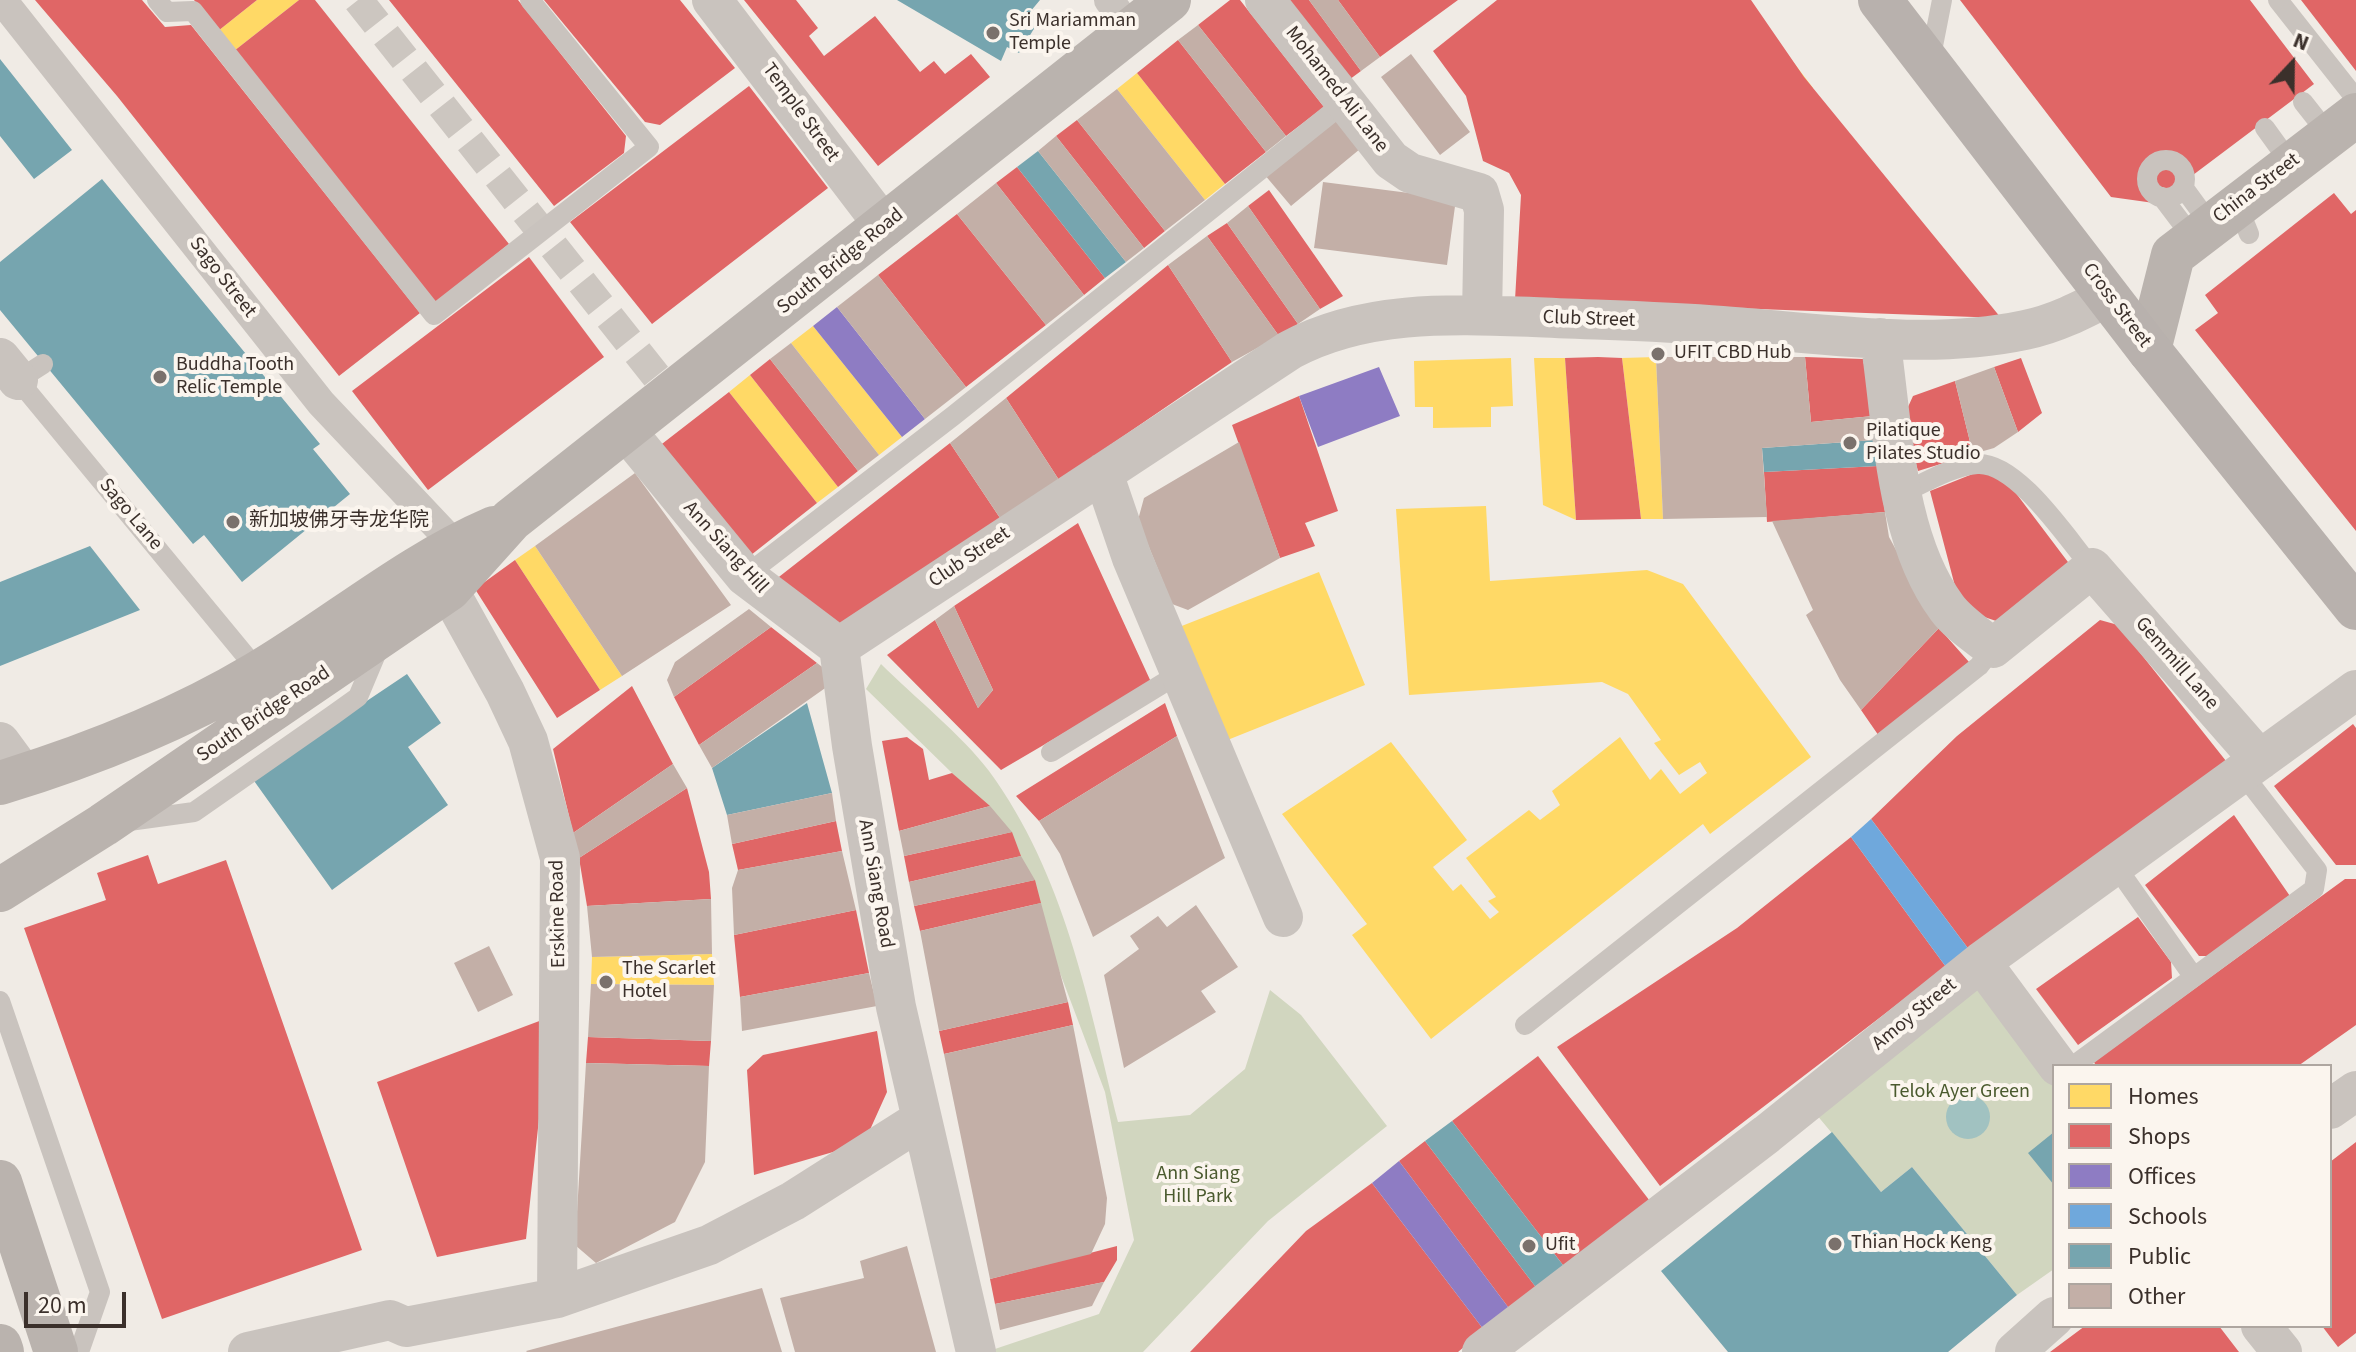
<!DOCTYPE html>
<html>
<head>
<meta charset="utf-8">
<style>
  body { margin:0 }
  #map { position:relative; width:2356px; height:1352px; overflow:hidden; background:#f0ebe5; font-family:"Source Sans 3",sans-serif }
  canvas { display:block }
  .legend { position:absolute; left:2052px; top:1064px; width:280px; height:264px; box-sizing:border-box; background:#fbf5ee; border:2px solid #aea6a0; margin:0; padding:10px 14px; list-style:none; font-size:24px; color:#3b302b }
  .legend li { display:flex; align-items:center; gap:16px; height:40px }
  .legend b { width:40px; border:2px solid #aea6a0 }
  .north { position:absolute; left:2252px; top:24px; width:80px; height:80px; -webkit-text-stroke:6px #fbf5ee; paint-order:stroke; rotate:22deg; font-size:22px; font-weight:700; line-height:32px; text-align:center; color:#3b302b }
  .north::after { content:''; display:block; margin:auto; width:28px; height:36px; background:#3b302b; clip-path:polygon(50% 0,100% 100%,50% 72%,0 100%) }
  .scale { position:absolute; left:24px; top:1292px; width:102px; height:36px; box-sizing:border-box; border:4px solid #3b302b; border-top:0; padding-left:10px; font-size:24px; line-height:28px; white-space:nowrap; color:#3b302b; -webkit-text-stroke:6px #fbf5ee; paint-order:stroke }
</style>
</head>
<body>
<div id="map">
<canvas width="2356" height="1352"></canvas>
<ul class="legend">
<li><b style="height:22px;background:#ffd966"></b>Homes</li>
<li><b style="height:22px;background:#e06666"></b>Shops</li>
<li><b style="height:22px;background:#8e7cc3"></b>Offices</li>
<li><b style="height:22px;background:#6fa8dc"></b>Schools</li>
<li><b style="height:22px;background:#76a5af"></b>Public</li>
<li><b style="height:22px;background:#c3afa7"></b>Other</li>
</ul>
<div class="north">N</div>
<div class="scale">20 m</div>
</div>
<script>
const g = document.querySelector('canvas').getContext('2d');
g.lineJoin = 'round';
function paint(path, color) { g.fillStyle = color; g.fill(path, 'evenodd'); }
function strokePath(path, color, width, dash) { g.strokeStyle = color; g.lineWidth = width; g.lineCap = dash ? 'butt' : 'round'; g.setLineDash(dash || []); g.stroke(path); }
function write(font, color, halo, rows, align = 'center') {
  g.font = font + ' "Source Sans 3","Noto Sans SC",sans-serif'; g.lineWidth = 8; g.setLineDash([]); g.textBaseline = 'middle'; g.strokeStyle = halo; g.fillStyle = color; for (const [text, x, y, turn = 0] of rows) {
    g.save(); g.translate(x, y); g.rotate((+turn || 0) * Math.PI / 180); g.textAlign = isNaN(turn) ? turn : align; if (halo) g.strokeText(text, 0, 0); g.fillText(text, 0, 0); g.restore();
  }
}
const green = new Path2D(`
  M 881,664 C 914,697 962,735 989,771 C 1065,875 1088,1000 1118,1122 L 1190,1115 L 1245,1069 L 1270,990 L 1301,1015 L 1387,1126 L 1268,1221 L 1143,1352 L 986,1352 L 1099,1314 L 1134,1240 L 1105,1092 L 1037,912 L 993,813 L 866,689 Z
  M 1981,962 L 2054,1075 L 2054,1269 L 2017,1295 L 1912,1167 L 1881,1192 L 1806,1102 Z`);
const water = new Path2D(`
  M1946 1117a22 22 0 1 1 44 0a22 22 0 1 1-44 0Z`);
const homes = new Path2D(`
  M 257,0 L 299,0 L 234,51 L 218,31 Z
  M 1508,0 L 1746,0 L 1813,88 L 1791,189 L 1762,212 L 1682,108 L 1572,191 L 1455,40 Z
  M 1137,73 L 1225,184 L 1205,200 L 1117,89 Z
  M 813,326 L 902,437 L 879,455 L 791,343 Z
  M 1656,357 L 1663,519 L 1641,519 L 1622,358 Z
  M 1511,358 L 1513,406 L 1491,407 L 1491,427 L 1433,428 L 1433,407 L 1415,407 L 1414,361 Z
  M 1534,358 L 1565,358 L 1576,520 L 1543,505 Z
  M 750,375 L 838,487 L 817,503 L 729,392 Z
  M 1486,506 L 1490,581 L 1647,570 L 1683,584 L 1811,757 L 1710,834 L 1703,824 L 1431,1039 L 1352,935 L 1367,924 L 1282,814 L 1391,742 L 1467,840 L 1433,867 L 1453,891 L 1461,884 L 1490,919 L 1499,912 L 1488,901 L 1496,897 L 1466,858 L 1529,810 L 1540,820 L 1560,805 L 1552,791 L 1620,737 L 1650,780 L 1661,769 L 1680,794 L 1707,773 L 1700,762 L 1679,775 L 1654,743 L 1661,740 L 1628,694 L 1602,682 L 1409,695 L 1396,509 Z
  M 535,546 L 622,676 L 600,690 L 515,560 Z
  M 1319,572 L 1365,685 L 1215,745 L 1169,631 Z
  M 712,954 L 714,985 L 591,984 L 592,957 Z`);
const shops = new Path2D(`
  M 35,0 L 142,0 L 165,27 L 191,25 L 420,313 L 339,376 L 117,96 Z
  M 194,0 L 257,0 L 218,31 Z
  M 299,0 L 315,0 L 509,244 L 435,303 L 234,51 Z
  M 389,0 L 518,0 L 626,136 L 624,153 L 554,206 Z
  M 544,0 L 680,0 L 735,68 L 660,125 L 645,122 Z
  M 744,0 L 796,0 L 818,28 L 809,36 L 824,56 L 875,16 L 920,72 L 934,61 L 945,74 L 971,54 L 990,77 L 878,166 Z
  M 1230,0 L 1240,0 L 1324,107 L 1286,136 L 1198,25 Z
  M 1280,0 L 1309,0 L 1361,71 L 1342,85 Z
  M 1338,0 L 1458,0 L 1380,57 Z
  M 1497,0 L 1751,0 L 1804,77 L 2001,318 L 1515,300 L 1521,195 L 1509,173 L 1483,161 L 1466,96 L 1433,51 Z
  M 1960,0 L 2250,0 L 2314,84 L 2185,181 L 2175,196 L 2154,203 L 2111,197 Z
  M 2301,0 L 2356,0 L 2356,71 Z
  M 1178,40 L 1266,152 L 1225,184 L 1137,73 Z
  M 749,86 L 828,188 L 652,324 L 570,222 Z
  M 1077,120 L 1165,231 L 1144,248 L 1056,136 Z
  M 1017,167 L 1105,278 L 1084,295 L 996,183 Z
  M 1269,190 L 1343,296 L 1320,309 L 1248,206 Z
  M 2334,193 L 2351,214 L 2356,210 L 2356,531 L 2195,330 L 2218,313 L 2205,295 Z
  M 957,214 L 1046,325 L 966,387 L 878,275 Z
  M 1227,223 L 1298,324 L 1279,336 L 1207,236 Z
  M 529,257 L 604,357 L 428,490 L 352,391 Z
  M 1168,265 L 1232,362 L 1059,480 L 1006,398 Z
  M 1598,357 L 1622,358 L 1641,519 L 1576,520 L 1565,358 Z
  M 1805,357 L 1863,359 L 1873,416 L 1811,422 Z
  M 2021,358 L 2042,413 L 2018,432 L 1994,367 Z
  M 770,359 L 858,471 L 838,487 L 750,375 Z
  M 1955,381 L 1973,454 L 1918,471 L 1903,418 L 1913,396 Z
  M 729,392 L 817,503 L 746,559 L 658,447 Z
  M 1299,396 L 1338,511 L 1305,523 L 1315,546 L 1280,558 L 1232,425 Z
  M 950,443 L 1002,521 L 852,627 L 831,625 L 775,580 Z
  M 1878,466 L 1885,512 L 1767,522 L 1764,472 Z
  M 1980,471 L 2006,480 L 2074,570 L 2002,623 L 1961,609 L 1930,491 Z
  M 1078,523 L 1151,682 L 1001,770 L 887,655 L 935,620 L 978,708 L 993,690 L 954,606 Z
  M 515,560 L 600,690 L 557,718 L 475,589 Z
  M 2100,620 L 2118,625 L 2230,766 L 1970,951 L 1871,819 L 1957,736 Z
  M 771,627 L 817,663 L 699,745 L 674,697 Z
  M 1939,628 L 1969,662 L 1881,739 L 1861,710 Z
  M 632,686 L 673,764 L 573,833 L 553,749 Z
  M 1165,703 L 1177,736 L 1039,821 L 1016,796 Z
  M 2353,724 L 2356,728 L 2356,865 L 2336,865 L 2274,786 Z
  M 907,737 L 923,749 L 929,780 L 952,773 L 990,806 L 899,831 L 882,741 Z
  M 687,788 L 709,872 L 711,899 L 587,906 L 579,858 Z
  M 2234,815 L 2292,899 L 2211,956 L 2199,956 L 2145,885 Z
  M 836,821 L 842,851 L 738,870 L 732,844 Z
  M 1012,832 L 1021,856 L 909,882 L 904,856 Z
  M 1851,837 L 1946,967 L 1660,1186 L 1557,1047 L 1737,928 Z
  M 148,855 L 158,884 L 226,860 L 362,1250 L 162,1319 L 24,928 L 106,900 L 97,873 Z
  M 2345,879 L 2356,879 L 2356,1025 L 2298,1066 L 2096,1066 L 2094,1062 Z
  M 1035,880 L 1041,903 L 920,931 L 914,906 Z
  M 856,910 L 869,973 L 740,997 L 734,935 Z
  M 2138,917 L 2171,962 L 2172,978 L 2078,1045 L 2036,989 Z
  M 1068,1002 L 1073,1025 L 944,1054 L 939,1031 Z
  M 550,1017 L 526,1239 L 437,1257 L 377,1082 Z
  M 877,1031 L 887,1092 L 864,1143 L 754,1175 L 747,1070 L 763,1055 Z
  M 588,1037 L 711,1041 L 709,1066 L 586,1063 Z
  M 1538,1056 L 1653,1205 L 1566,1269 L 1452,1121 Z
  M 1425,1141 L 1538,1290 L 1511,1311 L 1399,1161 Z
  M 2356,1142 L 2356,1333 L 2338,1347 L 2322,1326 L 2330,1326 L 2330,1162 Z
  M 1372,1183 L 1484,1330 L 1458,1352 L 1190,1352 L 1306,1231 Z
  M 1117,1246 L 1117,1260 L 1104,1282 L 995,1304 L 990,1279 Z
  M 2085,1326 L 2219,1326 L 2239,1352 L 2050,1352 Z`);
const offices = new Path2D(`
  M 837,307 L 925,419 L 902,437 L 813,326 Z
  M 1379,367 L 1400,416 L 1318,447 L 1299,396 Z
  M 1399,1161 L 1511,1311 L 1484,1330 L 1372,1183 Z`);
const schools = new Path2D(`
  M 1871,819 L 1970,951 L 1946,967 L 1851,837 Z`);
const public = new Path2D(`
  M 897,0 L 1040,0 L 1030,12 L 1040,19 L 1019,53 L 1007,47 L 1001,61 Z
  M 0,59 L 72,150 L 34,179 L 0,136 Z
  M 1038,151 L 1126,262 L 1105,278 L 1017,167 Z
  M 102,179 L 320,444 L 313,449 L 350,494 L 242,582 L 204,535 L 193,544 L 0,310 L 0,262 Z
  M 1875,440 L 1878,466 L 1764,472 L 1762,448 Z
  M 90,546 L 140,610 L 0,666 L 0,582 Z
  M 407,674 L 441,723 L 408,747 L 448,805 L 332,890 L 252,778 Z
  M 807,703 L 832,793 L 727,815 L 712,768 Z
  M 1452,1121 L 1566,1269 L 1538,1290 L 1425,1141 Z
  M 1832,1132 L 1881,1192 L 1912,1167 L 2017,1295 L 1948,1352 L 1728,1352 L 1661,1271 Z
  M 2054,1132 L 2054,1185 L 2028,1153 Z`);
const building = new Path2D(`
  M 1309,0 L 1338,0 L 1380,57 L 1361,71 Z
  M 1198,25 L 1286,136 L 1266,152 L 1178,40 Z
  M 1411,54 L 1470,132 L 1440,155 L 1381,77 Z
  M 1117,89 L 1205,200 L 1165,231 L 1077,120 Z
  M 1333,117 L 1360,149 L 1291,206 L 1264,174 Z
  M 1056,136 L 1144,248 L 1126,262 L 1038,151 Z
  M 1323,182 L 1456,199 L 1447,265 L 1314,248 Z
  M 996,183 L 1084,295 L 1046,325 L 957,214 Z
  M 1248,206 L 1320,309 L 1298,324 L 1227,223 Z
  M 1207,236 L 1279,336 L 1232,362 L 1168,265 Z
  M 878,275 L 966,387 L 925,419 L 837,307 Z
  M 791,343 L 879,455 L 858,471 L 770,359 Z
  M 1656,357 L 1805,357 L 1811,422 L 1873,416 L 1875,440 L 1762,448 L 1767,517 L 1663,519 Z
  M 1994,367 L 2018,432 L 1994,448 L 1973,454 L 1955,381 Z
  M 1006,398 L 1059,480 L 1002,521 L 950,443 Z
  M 1239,442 L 1280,558 L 1188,610 L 1172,604 L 1138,520 L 1144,498 Z
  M 635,473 L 731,605 L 622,676 L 535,546 Z
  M 1885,512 L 1889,537 L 1939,628 L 1861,710 L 1840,680 L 1806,615 L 1813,610 L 1772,521 Z
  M 954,606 L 993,690 L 978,708 L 935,620 Z
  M 749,609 L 771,627 L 674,697 L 667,680 L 675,662 Z
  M 817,663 L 838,679 L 712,768 L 699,745 Z
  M 1177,736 L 1225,858 L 1093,937 L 1060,854 L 1039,821 Z
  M 673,764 L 687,788 L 579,858 L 573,833 Z
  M 832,793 L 836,821 L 732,844 L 727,815 Z
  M 990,806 L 1012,832 L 904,856 L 899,831 Z
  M 842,851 L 856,910 L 734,935 L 732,888 L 738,870 Z
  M 1021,856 L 1035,880 L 914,906 L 909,882 Z
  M 711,899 L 712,954 L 592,957 L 587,906 Z
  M 1041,903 L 1068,1002 L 939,1031 L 920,931 Z
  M 1196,905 L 1238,967 L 1201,991 L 1216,1012 L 1124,1068 L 1104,975 L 1139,949 L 1130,936 L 1158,916 L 1167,927 Z
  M 489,946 L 513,995 L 478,1012 L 454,963 Z
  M 869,973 L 877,1006 L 742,1031 L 740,997 Z
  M 591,984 L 714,985 L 711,1041 L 588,1037 Z
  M 1073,1025 L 1107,1198 L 1105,1224 L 1091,1254 L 990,1279 L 944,1054 Z
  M 586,1063 L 709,1066 L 705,1162 L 675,1222 L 596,1263 L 575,1245 Z
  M 907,1246 L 936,1352 L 795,1352 L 780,1298 L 864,1278 L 860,1261 Z
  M 1104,1282 L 1092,1306 L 1000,1330 L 995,1304 Z
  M 762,1288 L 782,1352 L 527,1352 L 526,1351 Z`);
const pedestrianTunnel = new Path2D(`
  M 358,0 L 672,396`);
const service = new Path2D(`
  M 157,0 L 167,12 L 193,11 L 434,315 L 649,147 L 530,0
  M 2278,0 L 2356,99
  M 1930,61 L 1942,0
  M 2303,102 L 2329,135
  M 2265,128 L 2291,164
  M2147 179a19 19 0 1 1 38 0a19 19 0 1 1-38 0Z
  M 2183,187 L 2210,224
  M 2162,197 L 2193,238
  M 2243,219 L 2249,234
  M 43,364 L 18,380 L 259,672
  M 1903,493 C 1924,483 1953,466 1977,464 C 2017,461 2068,540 2092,568
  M 745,576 L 953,416 L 1345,102
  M 1051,752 L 1180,673
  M 129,821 L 194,812 L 333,715 L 358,697 L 379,647
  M 2115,865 L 2193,976
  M 0,1001 L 100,1292 L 79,1352
  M 1525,1025 L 1979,666 L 1993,648
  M 2073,1066 L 2314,889 L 2317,870 L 2242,773`);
const pedestrian = new Path2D(`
  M 2,0 L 321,403 L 455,545
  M 1109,0 L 1130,29`);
const minor = new Path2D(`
  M 712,0 L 885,227
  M 1265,0 L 1391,160 L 1410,173 L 1479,193 L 1484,210 L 1482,315
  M 1880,338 C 1893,424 1894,537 1947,608 C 1958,623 1978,636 1993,648 L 2092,568 L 2260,760
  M 0,358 L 18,380
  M 627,432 L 745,576 L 839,647
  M 1103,473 L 1132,558 L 1283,917
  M 433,562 L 505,692 L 528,741 L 560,858 L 557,1298
  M 839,647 L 1290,350 C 1364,310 1451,314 1533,317 C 1596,320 1659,321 1722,326 C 1821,333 1926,351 2025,330 C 2055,324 2082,310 2109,296
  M 839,647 L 852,746 L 896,1007 L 976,1352
  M 0,742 L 25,776
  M 1981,962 L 2058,1066
  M 2330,1109 L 2356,1091
  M 2261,1326 L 2282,1352
  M 248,1352 L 390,1320 L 406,1327 L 557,1298 L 709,1245 L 793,1201 L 919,1121
  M 1482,1352 L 1767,1134 L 1981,962 L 2356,690
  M 2015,1352 L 2054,1317`);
const secondary = new Path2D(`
  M 2149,350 L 2173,255 L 2356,115
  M 0,783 C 88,756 177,721 256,674 C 337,626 408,565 494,528
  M 0,890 L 103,825 L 449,589 L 511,520 L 1169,0
  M 0,1182 L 56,1352
  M 0,1346 L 2,1352`);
const primary = new Path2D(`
  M 1880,0 L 2149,350 L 2356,608`);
const markers = [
  [993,33,8,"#7a716c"],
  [1658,354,8,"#7a716c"],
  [160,377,8,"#7a716c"],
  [1850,443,8,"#7a716c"],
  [233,522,8,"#7a716c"],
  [606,982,8,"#7a716c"],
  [1835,1244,8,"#7a716c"],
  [1529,1246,8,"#7a716c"]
];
const poiNames = [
  ["Sri Mariamman",1009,22],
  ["Temple",1009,45],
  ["UFIT CBD Hub",1674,354],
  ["Buddha Tooth",176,366],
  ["Relic Temple",176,389],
  ["Pilatique",1866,432],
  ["Pilates Studio",1866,455],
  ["新加坡佛牙寺龙华院",249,522],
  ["The Scarlet",622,970],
  ["Hotel",622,993],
  ["Thian Hock Keng",1851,1244],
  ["Ufit",1545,1246]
];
const streetNames = [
  ["Mohamed Ali Lane",1336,90,52],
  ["Temple Street",800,113,54],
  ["China Street",2257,189,-37],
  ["South Bridge Road",841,262,-39],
  ["Sago Street",222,278,52],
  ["Cross Street",2116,306,53],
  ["Club Street",1589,320,2],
  ["Sago Lane",130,515,50],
  ["Ann Siang Hill",725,548,48],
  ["Club Street",970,558,-34],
  ["Gemmill Lane",2176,664,49],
  ["South Bridge Road",264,715,-34],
  ["Ann Siang Road",875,884,80],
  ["Erskine Road",559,914,-91],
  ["Amoy Street",1915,1015,-39]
];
const parkNames = [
  ["Telok Ayer Green",1960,1093],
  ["Ann Siang",1198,1175],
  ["Hill Park",1198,1198]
];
paint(green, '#d1d6bf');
paint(water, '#a1c2c1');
paint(homes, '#ffd966');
paint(shops, '#e06666');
paint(offices, '#8e7cc3');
paint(schools, '#6fa8dc');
paint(public, '#76a5af');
paint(building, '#c3afa7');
strokePath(pedestrianTunnel, '#ccc6c0', 30, [30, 15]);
strokePath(service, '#c9c3be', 20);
strokePath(pedestrian, '#c9c3be', 30);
strokePath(minor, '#c9c3be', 40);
strokePath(secondary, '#bab3ae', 44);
strokePath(primary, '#b8b1ad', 44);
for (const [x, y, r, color] of markers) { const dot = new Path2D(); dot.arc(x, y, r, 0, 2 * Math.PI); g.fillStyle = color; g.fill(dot); strokePath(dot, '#fbf5ee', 3); }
write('20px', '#3b302b', '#fbf5ee', poiNames, 'left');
write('20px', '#3b302b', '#fbf5ee', streetNames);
write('20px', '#4a5a2e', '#fbf5ee', parkNames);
</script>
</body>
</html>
